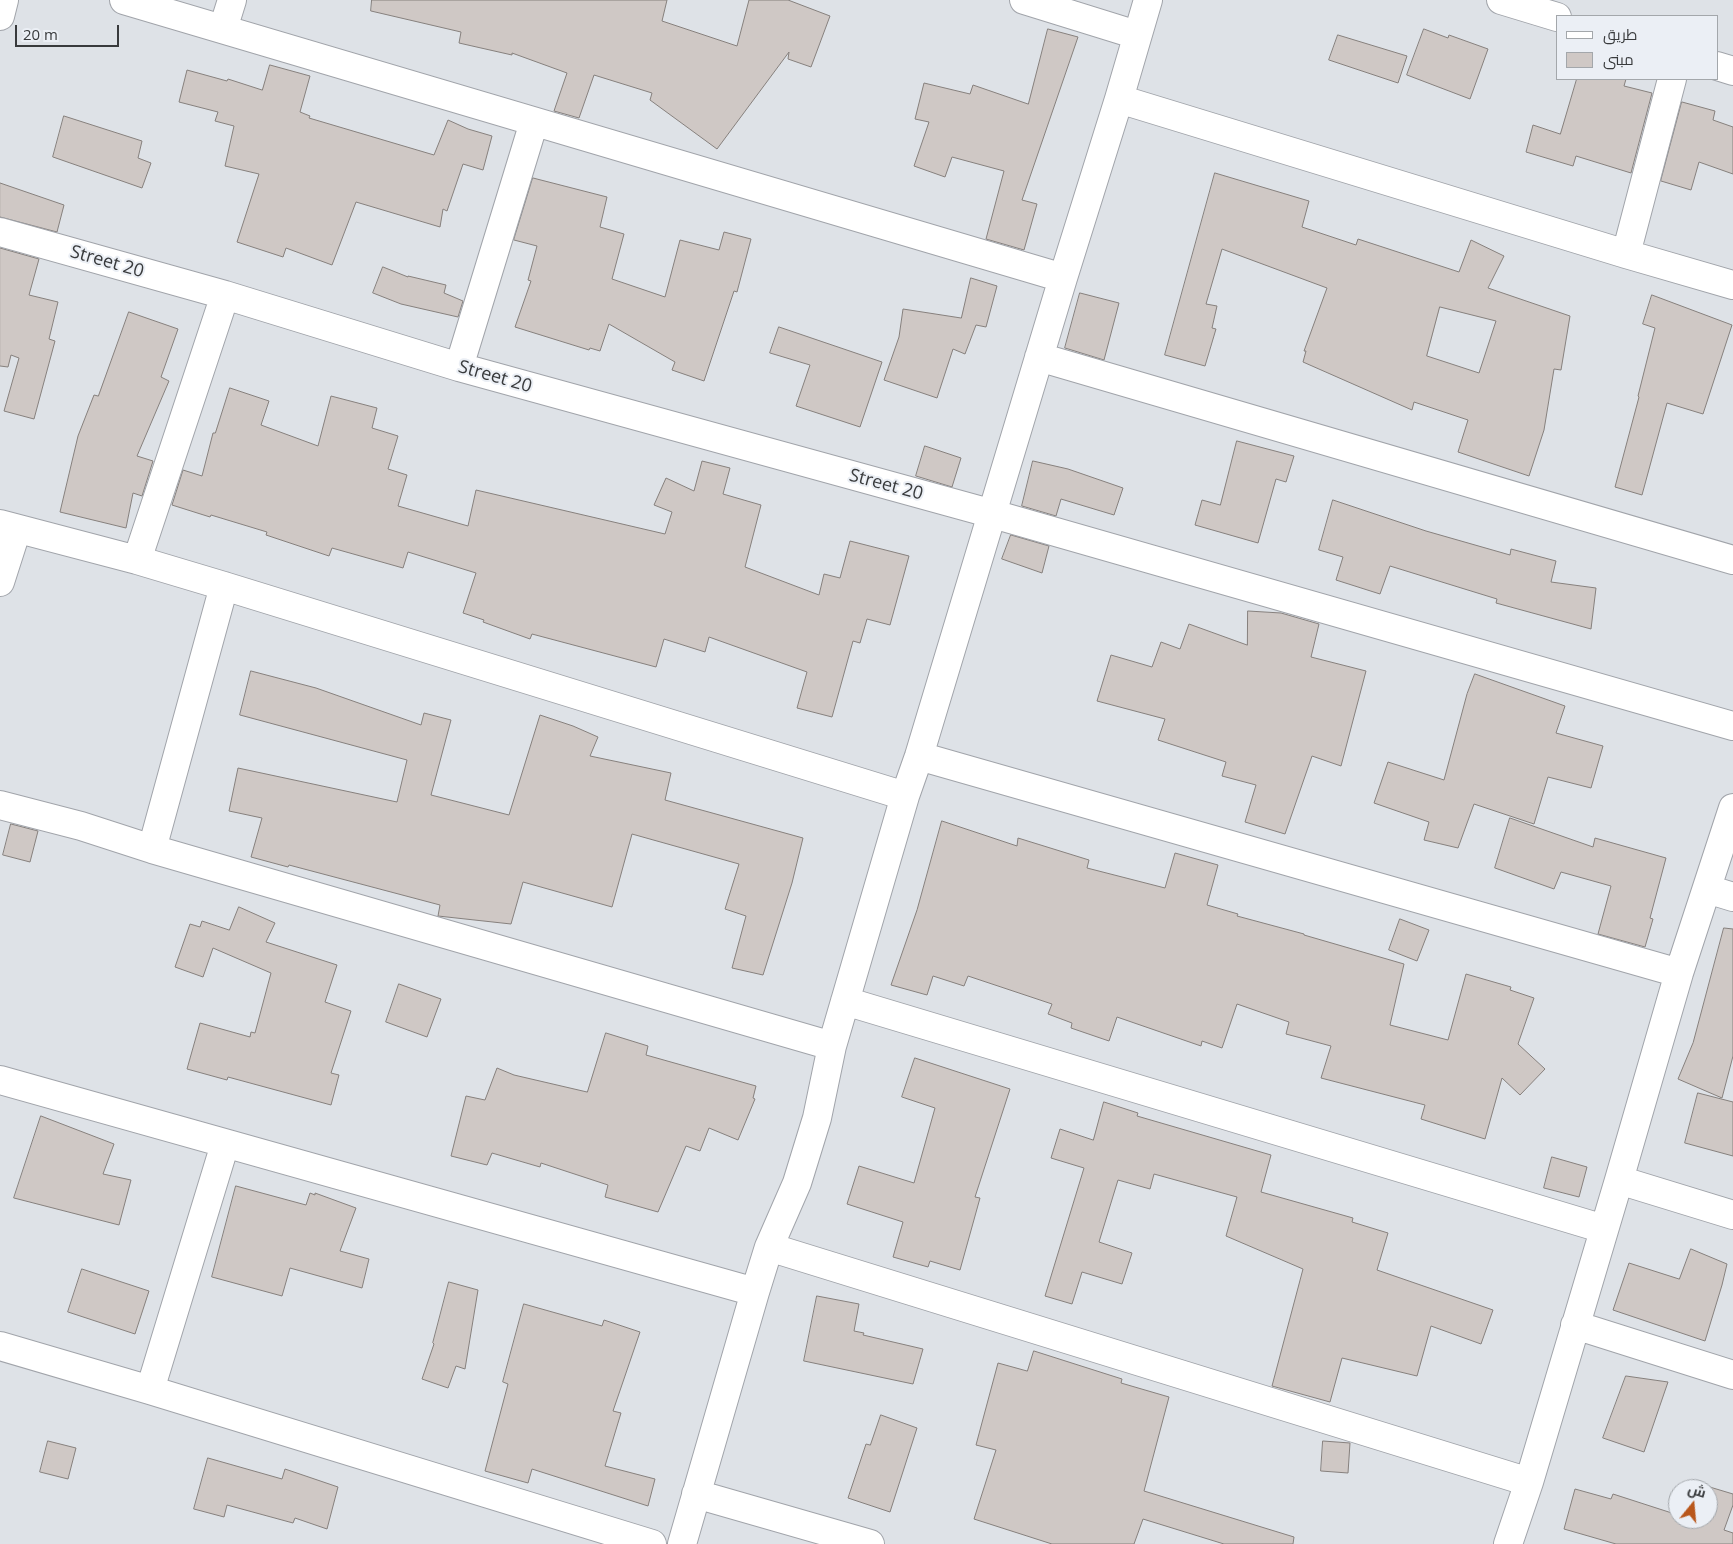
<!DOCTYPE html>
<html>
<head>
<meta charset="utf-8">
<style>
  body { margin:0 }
  #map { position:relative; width:1733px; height:1544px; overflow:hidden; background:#dee2e7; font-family:"Open Sans",Cairo,sans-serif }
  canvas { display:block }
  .legend { position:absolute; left:1556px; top:15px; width:162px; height:65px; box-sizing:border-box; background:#ebeff5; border:1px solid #a3a7ab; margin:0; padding:6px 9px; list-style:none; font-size:15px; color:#383a3c }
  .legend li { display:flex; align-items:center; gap:10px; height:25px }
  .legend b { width:25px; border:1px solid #a3a7ab }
  .north { position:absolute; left:1668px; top:1479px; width:50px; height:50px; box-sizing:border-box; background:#ebeff5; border:1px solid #a3a7ab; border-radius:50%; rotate:17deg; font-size:14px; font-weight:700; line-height:20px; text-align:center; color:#383a3c }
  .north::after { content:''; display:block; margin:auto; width:18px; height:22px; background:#b9571b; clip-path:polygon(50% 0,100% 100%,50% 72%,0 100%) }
  .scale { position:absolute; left:15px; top:25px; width:104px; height:22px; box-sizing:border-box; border:2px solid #383a3c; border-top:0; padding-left:6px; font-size:15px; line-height:18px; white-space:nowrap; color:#383a3c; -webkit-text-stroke:4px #ebeff5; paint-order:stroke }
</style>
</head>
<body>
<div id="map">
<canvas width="1733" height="1544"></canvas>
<ul class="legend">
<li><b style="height:6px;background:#fff"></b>طريق</li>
<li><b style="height:14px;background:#cfc8c5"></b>مبنى</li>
</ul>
<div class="north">ش</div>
<div class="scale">20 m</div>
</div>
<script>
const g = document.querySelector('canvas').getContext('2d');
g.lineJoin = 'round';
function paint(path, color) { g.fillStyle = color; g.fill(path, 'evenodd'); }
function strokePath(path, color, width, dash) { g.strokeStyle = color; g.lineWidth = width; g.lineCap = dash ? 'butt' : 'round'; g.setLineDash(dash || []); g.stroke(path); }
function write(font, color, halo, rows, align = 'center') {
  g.font = font + ' "Open Sans",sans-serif'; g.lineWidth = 4; g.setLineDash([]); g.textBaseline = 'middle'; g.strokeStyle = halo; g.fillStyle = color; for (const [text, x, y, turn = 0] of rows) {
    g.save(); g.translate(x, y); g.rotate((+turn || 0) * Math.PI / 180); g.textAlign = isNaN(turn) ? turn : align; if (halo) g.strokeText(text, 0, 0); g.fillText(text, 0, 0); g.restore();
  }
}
const building = new Path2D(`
  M 372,0 L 667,0 L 662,21 L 737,46 L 749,0 L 788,0 L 830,16 L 811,67 L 788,59 L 789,52 L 717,149 L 650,100 L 652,93 L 594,75 L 579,118 L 554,111 L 567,73 L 512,53 L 512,55 L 459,43 L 461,32 L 371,11 Z
  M 1048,29 L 1078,37 L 1022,200 L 1037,204 L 1024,250 L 986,239 L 1004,171 L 952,157 L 945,177 L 914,166 L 929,122 L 915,119 L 924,83 L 970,94 L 973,85 L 1028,104 Z
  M 1424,29 L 1448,38 L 1449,35 L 1488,49 L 1470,99 L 1407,75 Z
  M 1338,35 L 1407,56 L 1398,83 L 1329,60 Z
  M 270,65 L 310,76 L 300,112 L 310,116 L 309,118 L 434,155 L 448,120 L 468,129 L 492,136 L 483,170 L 463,164 L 447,211 L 443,209 L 440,227 L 356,202 L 332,265 L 286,248 L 283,257 L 237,242 L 259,174 L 225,166 L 234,126 L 215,121 L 218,112 L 179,102 L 187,70 L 227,81 L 228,79 L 262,90 Z
  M 1577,79 L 1626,79 L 1624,86 L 1652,93 L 1631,173 L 1576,156 L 1573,166 L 1526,152 L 1533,125 L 1560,134 Z
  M 1682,102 L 1715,111 L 1713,120 L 1733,127 L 1733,174 L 1699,162 L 1691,190 L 1661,181 Z
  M 64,116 L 142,141 L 138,158 L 151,163 L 142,188 L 53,157 Z
  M 1215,173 L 1309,201 L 1302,227 L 1356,245 L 1358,239 L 1459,272 L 1471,240 L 1504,256 L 1488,288 L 1570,316 L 1561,370 L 1554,369 L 1544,430 L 1529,476 L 1458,452 L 1468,420 L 1414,402 L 1412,410 L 1303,362 L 1306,351 L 1304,351 L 1327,288 L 1222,249 L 1206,304 L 1217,306 L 1212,328 L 1216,329 L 1205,366 L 1165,355 ZM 1440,307 L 1496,321 L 1479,373 L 1427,356 Z
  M 533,178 L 607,197 L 600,227 L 624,234 L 612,279 L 665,297 L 680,240 L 719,250 L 724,232 L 751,239 L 737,292 L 734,291 L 704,381 L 672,370 L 675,362 L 609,324 L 600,351 L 590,348 L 589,350 L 515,327 L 531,281 L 528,280 L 537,246 L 514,240 Z
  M 0,183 L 64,205 L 57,232 L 0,217 Z
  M 0,248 L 39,259 L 29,295 L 58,302 L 49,339 L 55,341 L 34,419 L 4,411 L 19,358 L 11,355 L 8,367 L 0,366 Z
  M 383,267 L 408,277 L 408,276 L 446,285 L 444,293 L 463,301 L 458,317 L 401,304 L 373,293 Z
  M 971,278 L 997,286 L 986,327 L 976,325 L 965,354 L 953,349 L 937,398 L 884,380 L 899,337 L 903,309 L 961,318 Z
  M 1080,293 L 1119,303 L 1104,360 L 1065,348 Z
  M 1652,295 L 1732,325 L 1703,414 L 1667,403 L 1642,495 L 1615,487 L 1639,397 L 1638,396 L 1655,328 L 1643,324 Z
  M 129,312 L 178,329 L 161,377 L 169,381 L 137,456 L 153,461 L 142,496 L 133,493 L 126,528 L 60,512 L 78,436 L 94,395 L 98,396 Z
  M 779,327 L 882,362 L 860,427 L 796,406 L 810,365 L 770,353 Z
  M 230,388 L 269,401 L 261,425 L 318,446 L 331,396 L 377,408 L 372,428 L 398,436 L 388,469 L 407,475 L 398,506 L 468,526 L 476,490 L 665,534 L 672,512 L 654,505 L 666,478 L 694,491 L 702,461 L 730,468 L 723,494 L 761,505 L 745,567 L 819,595 L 824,574 L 840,578 L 850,541 L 909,556 L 890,625 L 867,619 L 860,643 L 853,641 L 832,717 L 797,708 L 807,672 L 709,637 L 705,652 L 664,639 L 656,667 L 532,634 L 530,639 L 483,622 L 484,620 L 463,613 L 476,573 L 408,552 L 403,568 L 332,548 L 329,556 L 266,535 L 267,532 L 211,515 L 210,517 L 172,505 L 183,470 L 202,476 L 213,433 L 215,433 Z
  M 1237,441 L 1294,456 L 1286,482 L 1276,479 L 1258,543 L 1195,525 L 1202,500 L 1220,505 Z
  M 925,446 L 961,458 L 952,487 L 916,476 Z
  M 1033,461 L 1068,469 L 1123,488 L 1114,515 L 1061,499 L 1056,516 L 1022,506 Z
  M 1333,500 L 1426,531 L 1510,555 L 1511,549 L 1556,561 L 1551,582 L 1596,588 L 1591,629 L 1496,603 L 1497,599 L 1390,566 L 1380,594 L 1336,580 L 1343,557 L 1319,550 Z
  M 1011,535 L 1049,546 L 1042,573 L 1002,559 Z
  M 1248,611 L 1281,613 L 1319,624 L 1311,657 L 1366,671 L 1341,766 L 1312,756 L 1285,834 L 1245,822 L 1256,785 L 1222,776 L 1226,762 L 1158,740 L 1165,719 L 1097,701 L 1111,655 L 1152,667 L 1161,642 L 1180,649 L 1189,624 L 1247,645 Z
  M 251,671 L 316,688 L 421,725 L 424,713 L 451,720 L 431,795 L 509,815 L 540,715 L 573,726 L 598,737 L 590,756 L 671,773 L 665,800 L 803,838 L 792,883 L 763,975 L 732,968 L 746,916 L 725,909 L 739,864 L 632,834 L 612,907 L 523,882 L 511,924 L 438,916 L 440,905 L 289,865 L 288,867 L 251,857 L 262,818 L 229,811 L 238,768 L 397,802 L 407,760 L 240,715 Z
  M 1475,674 L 1565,706 L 1556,733 L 1603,746 L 1591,788 L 1548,777 L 1534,824 L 1474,804 L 1458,848 L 1424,840 L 1429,822 L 1374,803 L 1388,762 L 1444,780 L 1467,694 Z
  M 1510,818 L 1593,847 L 1595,838 L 1666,858 L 1650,918 L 1653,919 L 1645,947 L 1598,934 L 1611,886 L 1561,872 L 1554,889 L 1495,868 Z
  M 942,821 L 1017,846 L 1018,838 L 1089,860 L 1087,868 L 1165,888 L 1175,853 L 1218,865 L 1207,905 L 1238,914 L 1237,916 L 1304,934 L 1304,935 L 1404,964 L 1390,1025 L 1448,1040 L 1466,974 L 1511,987 L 1510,990 L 1534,998 L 1518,1044 L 1545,1069 L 1520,1095 L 1502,1078 L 1485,1139 L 1421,1119 L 1425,1105 L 1321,1078 L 1331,1046 L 1286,1034 L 1289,1022 L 1237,1004 L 1222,1048 L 1202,1041 L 1201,1046 L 1117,1017 L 1109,1041 L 1071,1028 L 1072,1023 L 1048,1014 L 1052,1004 L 968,976 L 964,986 L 933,976 L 927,995 L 891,985 L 917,910 Z
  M 11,824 L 38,831 L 30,862 L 3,855 Z
  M 239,907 L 275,923 L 266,942 L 337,965 L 325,1002 L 351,1011 L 331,1073 L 339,1075 L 331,1105 L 228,1077 L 227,1080 L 187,1069 L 200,1023 L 250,1037 L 251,1032 L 255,1033 L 271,973 L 213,948 L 203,977 L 175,967 L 190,924 L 200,927 L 202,921 L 229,930 Z
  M 1400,919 L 1429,930 L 1417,961 L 1389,950 Z
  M 1724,928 L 1733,929 L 1733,1056 L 1722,1098 L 1678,1079 L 1693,1043 Z
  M 399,984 L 441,999 L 427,1037 L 386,1022 Z
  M 606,1033 L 648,1046 L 646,1055 L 756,1086 L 753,1098 L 755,1099 L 738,1140 L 709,1128 L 700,1151 L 686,1146 L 658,1212 L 605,1197 L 608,1185 L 541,1163 L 540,1167 L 492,1153 L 487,1165 L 451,1156 L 466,1096 L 485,1100 L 497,1068 L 514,1075 L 587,1092 Z
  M 915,1058 L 1010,1089 L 975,1197 L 980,1198 L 960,1270 L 930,1261 L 928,1267 L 893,1257 L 903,1222 L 847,1204 L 859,1166 L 914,1183 L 935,1108 L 902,1097 Z
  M 1698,1093 L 1733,1102 L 1733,1156 L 1685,1143 Z
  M 1104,1102 L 1138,1113 L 1137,1116 L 1271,1155 L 1261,1192 L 1353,1218 L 1352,1222 L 1388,1233 L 1377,1270 L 1493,1310 L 1481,1344 L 1431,1326 L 1417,1376 L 1342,1358 L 1330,1402 L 1272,1386 L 1303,1269 L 1226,1236 L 1237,1197 L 1154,1174 L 1150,1189 L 1118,1180 L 1099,1242 L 1132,1253 L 1122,1284 L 1082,1272 L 1072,1304 L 1045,1296 L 1084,1168 L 1051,1158 L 1060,1129 L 1093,1140 Z
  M 41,1116 L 114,1144 L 103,1174 L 131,1180 L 119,1225 L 14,1198 Z
  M 1552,1157 L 1587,1167 L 1579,1197 L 1544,1188 Z
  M 236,1186 L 306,1205 L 310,1193 L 315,1195 L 315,1193 L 356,1208 L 340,1251 L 369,1259 L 362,1288 L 290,1268 L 282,1296 L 212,1277 Z
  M 1691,1249 L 1727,1264 L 1722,1285 L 1705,1341 L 1613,1310 L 1629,1263 L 1679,1279 Z
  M 82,1269 L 149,1291 L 135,1334 L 68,1312 Z
  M 449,1282 L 478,1290 L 465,1369 L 456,1366 L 448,1388 L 422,1379 L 434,1344 L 433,1343 Z
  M 817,1296 L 859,1304 L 854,1331 L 864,1333 L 863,1335 L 923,1349 L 913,1384 L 804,1361 Z
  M 524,1304 L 602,1326 L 604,1320 L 640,1332 L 613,1411 L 621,1413 L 605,1466 L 655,1479 L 648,1506 L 532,1469 L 528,1483 L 485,1471 L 508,1384 L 503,1382 Z
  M 1034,1351 L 1122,1379 L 1121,1383 L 1169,1397 L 1144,1491 L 1294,1537 L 1293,1544 L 1224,1544 L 1143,1519 L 1134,1544 L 1052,1544 L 974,1519 L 996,1450 L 976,1445 L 998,1363 L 1027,1371 Z
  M 1626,1376 L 1668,1382 L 1644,1452 L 1603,1438 Z
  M 881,1415 L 917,1428 L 890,1512 L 848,1498 L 866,1444 L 870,1445 Z
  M 48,1441 L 76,1448 L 68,1479 L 40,1472 Z
  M 1323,1441 L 1350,1443 L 1348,1473 L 1321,1471 Z
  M 208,1458 L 282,1479 L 285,1469 L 338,1487 L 327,1529 L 295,1518 L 293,1523 L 227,1505 L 224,1517 L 194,1509 Z
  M 1703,1485 L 1733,1494 L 1733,1505 L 1724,1530 L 1733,1533 L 1733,1544 L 1616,1544 L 1564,1529 L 1575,1489 L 1611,1499 L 1613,1494 L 1678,1515 L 1678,1519 L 1692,1520 L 1708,1519 L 1708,1489 L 1702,1489 Z`);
const street = new Path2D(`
  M 124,0 L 1063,278
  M 1024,0 L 1137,35
  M 1501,0 L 1557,17
  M 0,16 L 4,0
  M 223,29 L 232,0
  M 1717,66 L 1733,71
  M 1119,99 L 1626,254 L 1733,285
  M 0,232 L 225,295 L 459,367 L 993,514 L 1733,726
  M 1626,254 L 1672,79
  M 1039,357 L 1733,560
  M 459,367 L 534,122
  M 0,524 L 137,560 L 224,586 L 905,796
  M 137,560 L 225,295
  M 0,582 L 17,529
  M 919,756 L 1679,973
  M 0,805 L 81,826 L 152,849 L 832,1046
  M 152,849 L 224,586
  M 1707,889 L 1733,897
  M 845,1001 L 1604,1229
  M 0,1080 L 755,1292
  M 1619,1180 L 1733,1215
  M 769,1247 L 1529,1482
  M 1575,1325 L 1733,1375
  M 0,1346 L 150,1390 L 652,1544
  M 150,1390 L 225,1144
  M 696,1494 L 870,1544
  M 682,1544 L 755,1292 L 769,1247 L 797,1183 L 817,1118 L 832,1046 L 905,796 L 919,756 L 1063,278 L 1119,99 L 1148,0
  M 1508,1544 L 1529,1482 L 1619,1180 L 1679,973 L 1733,808`);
const streetNames = [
  ["Street 20",107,262,16],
  ["Street 20",495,377,16],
  ["Street 20",886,485,15]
];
paint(building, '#cfc8c5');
strokePath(building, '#86807d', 1);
strokePath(street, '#a1a4aa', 30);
strokePath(street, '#fff', 28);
write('18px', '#383a3c', '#ebeff5', streetNames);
</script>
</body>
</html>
